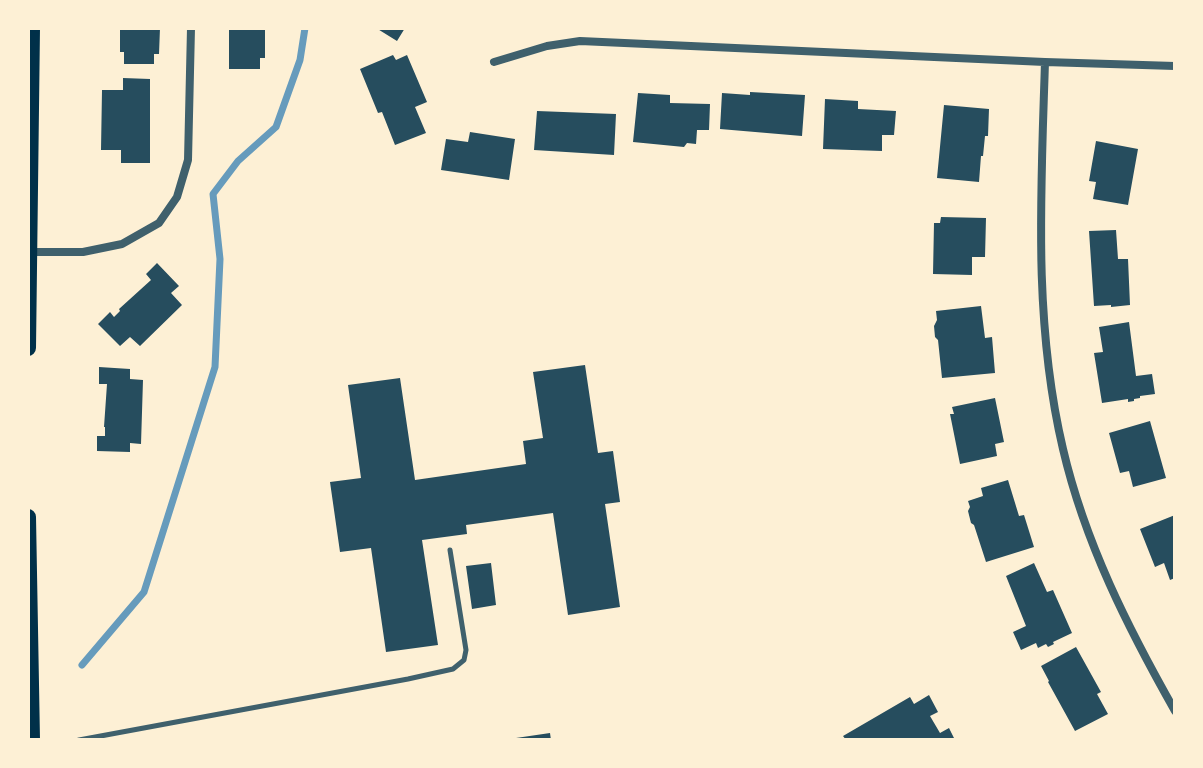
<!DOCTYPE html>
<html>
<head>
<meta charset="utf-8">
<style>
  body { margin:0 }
  #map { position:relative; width:1203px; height:768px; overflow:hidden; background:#fdf0d5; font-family:Literata,serif }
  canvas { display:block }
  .frame { position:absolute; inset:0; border:30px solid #fdf0d5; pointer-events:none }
</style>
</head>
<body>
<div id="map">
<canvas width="1203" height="768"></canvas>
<div class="frame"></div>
</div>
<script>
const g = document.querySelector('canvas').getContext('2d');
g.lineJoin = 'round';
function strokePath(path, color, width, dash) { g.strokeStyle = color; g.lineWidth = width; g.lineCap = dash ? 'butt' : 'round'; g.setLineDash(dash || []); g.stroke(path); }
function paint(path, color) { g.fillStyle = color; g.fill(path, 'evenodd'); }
const stream = new Path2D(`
  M 82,665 L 144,592 L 215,367 L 220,259 L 213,194 L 238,161 L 276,127 L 300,60 L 305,28`);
const building = new Path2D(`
  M 120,28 L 160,28 L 159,54 L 154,54 L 154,64 L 124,64 L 124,52 L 120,52 Z
  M 229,28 L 265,28 L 265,58 L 260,58 L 260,69 L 229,69 Z
  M 376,28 L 405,28 L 397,41 Z
  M 393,55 L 396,60 L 407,55 L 427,102 L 415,107 L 426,133 L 395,145 L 382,112 L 378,113 L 360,69 Z
  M 123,78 L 150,79 L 150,163 L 121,163 L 121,150 L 101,150 L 102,90 L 123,90 Z
  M 750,92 L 805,95 L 802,136 L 720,129 L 722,93 L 750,95 Z
  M 638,93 L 670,95 L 670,103 L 710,104 L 709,130 L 697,130 L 696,144 L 687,143 L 684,147 L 633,142 Z
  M 825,99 L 858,101 L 858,109 L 896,111 L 894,135 L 882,135 L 882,151 L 823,149 Z
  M 944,105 L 989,109 L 988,136 L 985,136 L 983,156 L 981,156 L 979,182 L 937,178 Z
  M 537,111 L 616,114 L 614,155 L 534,150 Z
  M 470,132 L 515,139 L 509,180 L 441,170 L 446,139 L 468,142 Z
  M 1096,141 L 1138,149 L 1128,205 L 1093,199 L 1096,182 L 1089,181 Z
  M 941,217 L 986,218 L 985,257 L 972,257 L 972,275 L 933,274 L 934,223 L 940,223 Z
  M 1116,230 L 1118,259 L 1128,259 L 1130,305 L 1111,307 L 1111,305 L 1094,306 L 1089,231 Z
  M 157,263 L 179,286 L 171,293 L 182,305 L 140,346 L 130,337 L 120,346 L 98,324 L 110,312 L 114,317 L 120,311 L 119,309 L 151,280 L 146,274 Z
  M 981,306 L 985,338 L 992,337 L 995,373 L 942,378 L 938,340 L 935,337 L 934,326 L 937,320 L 936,311 Z
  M 1129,322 L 1136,376 L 1152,374 L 1155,394 L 1140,396 L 1140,398 L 1134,399 L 1134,401 L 1128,402 L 1128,399 L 1102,403 L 1094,353 L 1103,352 L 1099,327 Z
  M 585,365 L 598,453 L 613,451 L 620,502 L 605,504 L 620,607 L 568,615 L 553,513 L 466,525 L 467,534 L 422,540 L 438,645 L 386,652 L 371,548 L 340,552 L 330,482 L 361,478 L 348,385 L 400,378 L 415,480 L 526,464 L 523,441 L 543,438 L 533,372 Z
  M 99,367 L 130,369 L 130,379 L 143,380 L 141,444 L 130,443 L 130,452 L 97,451 L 97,436 L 105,436 L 105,427 L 104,427 L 107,384 L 99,384 Z
  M 995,398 L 1004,442 L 995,444 L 997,456 L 960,464 L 950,414 L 954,414 L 952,407 Z
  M 1150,421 L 1166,478 L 1133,487 L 1129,471 L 1120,473 L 1109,433 Z
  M 1008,480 L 1019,516 L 1024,515 L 1034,547 L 986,562 L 974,525 L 971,523 L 968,511 L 970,507 L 968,501 L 983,496 L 981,488 Z
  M 1175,515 L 1175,578 L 1170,580 L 1164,563 L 1155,567 L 1140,529 Z
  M 491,563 L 496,605 L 472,609 L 466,566 Z
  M 1034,563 L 1047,592 L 1053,590 L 1072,633 L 1053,642 L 1054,644 L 1048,647 L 1046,644 L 1038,648 L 1036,643 L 1021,650 L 1013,632 L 1026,626 L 1006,576 Z
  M 1076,647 L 1101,692 L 1097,694 L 1108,714 L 1075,731 L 1048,682 L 1049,681 L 1041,666 Z
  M 929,695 L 938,712 L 930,716 L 940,733 L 949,728 L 955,740 L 846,740 L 843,736 L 910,697 L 914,704 Z
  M 550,733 L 551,740 L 517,740 L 516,738 Z`);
const service = new Path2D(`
  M 79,740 L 408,679 L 453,669 L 464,660 L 466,650 L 450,550`);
const minor = new Path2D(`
  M 494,62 L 547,46 L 580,41 L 1045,62 L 1175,66
  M 1045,62 C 1041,192 1033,322 1063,449 C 1085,543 1128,628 1175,711
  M 29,252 L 83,252 L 122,244 L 159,223 L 177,197 L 188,160 L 191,28`);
const secondary = new Path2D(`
  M 28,348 L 32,28
  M 28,517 L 32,740`);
strokePath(stream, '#669bbc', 7);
paint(building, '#264d5e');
strokePath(service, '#3f606c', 5);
strokePath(minor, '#3f606c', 8);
strokePath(secondary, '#003049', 16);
</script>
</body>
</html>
